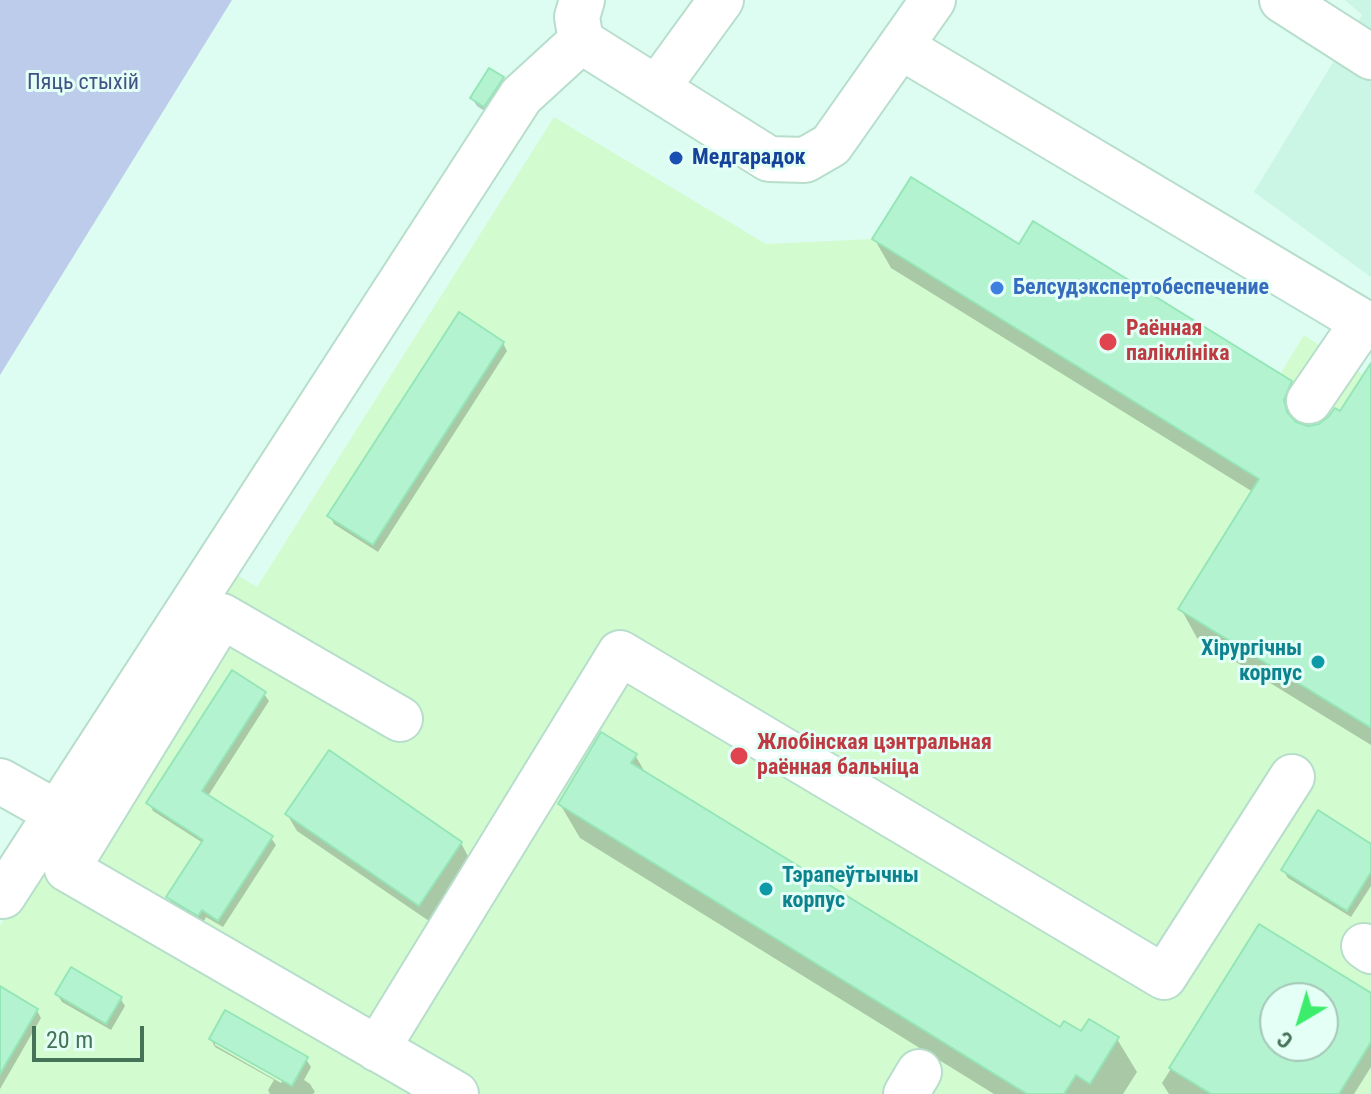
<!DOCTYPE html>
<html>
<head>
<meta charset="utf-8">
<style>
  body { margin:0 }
  #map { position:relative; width:1371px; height:1094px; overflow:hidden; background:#ddfdf2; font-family:"Roboto Condensed",sans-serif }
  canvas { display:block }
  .north { position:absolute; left:1259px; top:982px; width:80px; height:80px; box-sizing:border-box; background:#e4fff6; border:2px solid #a4c7b7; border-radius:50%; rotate:218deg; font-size:22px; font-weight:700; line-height:32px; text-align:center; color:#457358 }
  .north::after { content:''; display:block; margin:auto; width:28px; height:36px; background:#3ced6c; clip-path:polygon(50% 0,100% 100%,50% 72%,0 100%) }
  .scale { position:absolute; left:32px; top:1026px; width:112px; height:36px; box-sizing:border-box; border:4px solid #457358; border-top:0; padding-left:10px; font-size:24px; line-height:28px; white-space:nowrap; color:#457358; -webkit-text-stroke:6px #e4fff6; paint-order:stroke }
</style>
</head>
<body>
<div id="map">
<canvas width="1371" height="1094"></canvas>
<div class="north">С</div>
<div class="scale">20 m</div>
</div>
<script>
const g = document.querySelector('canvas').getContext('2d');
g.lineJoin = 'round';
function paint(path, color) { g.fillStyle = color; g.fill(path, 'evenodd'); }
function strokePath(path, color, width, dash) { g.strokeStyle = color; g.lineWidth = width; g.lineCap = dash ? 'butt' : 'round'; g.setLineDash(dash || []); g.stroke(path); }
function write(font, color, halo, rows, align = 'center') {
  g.font = font + ' "Roboto Condensed",sans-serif'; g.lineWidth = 6; g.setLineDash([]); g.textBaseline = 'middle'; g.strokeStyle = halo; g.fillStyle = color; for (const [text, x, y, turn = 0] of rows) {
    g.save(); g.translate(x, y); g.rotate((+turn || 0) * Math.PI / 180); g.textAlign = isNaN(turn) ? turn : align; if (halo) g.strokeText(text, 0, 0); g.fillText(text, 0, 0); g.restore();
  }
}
const residential = new Path2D(`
  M 1345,0 L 1371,0 L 1371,277 L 1254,192 L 1362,15 Z`);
const medical = new Path2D(`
  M 554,117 L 766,244 L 872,239 L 1228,460 L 1304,335 L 1371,380 L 1371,1094 L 0,1094 L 0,925 L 226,568 L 257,587 ZM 1275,998 L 1323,998 L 1323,1046 L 1275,1046 Z`);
const green = new Path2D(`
  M 0,0 L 232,0 L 0,375 Z`);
const shadow = new Path2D(`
  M 490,71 L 503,79 L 507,86 L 489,114 L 477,106 L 472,98 Z
  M 875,240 L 1019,247 L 1291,383 L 1307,412 L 1301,426 L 1308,428 L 1320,426 L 1341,414 L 1371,366 L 1371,745 L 1197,638 L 1181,609 L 1253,492 L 891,268 Z
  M 503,343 L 507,351 L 378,552 L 334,524 L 330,516 Z
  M 264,694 L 269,701 L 208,796 L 271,838 L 276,845 L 223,927 L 206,917 L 203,923 L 173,905 L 168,897 L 203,843 L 153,811 L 149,803 Z
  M 635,755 L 646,774 L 1061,1030 L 1117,1039 L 1137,1072 L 1123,1094 L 994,1094 L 580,838 L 560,804 Z
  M 287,814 L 461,843 L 470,860 L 429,921 L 297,831 Z
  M 1371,846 L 1371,886 L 1351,917 L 1288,878 L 1283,870 Z
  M 1260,927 L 1371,995 L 1371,1067 L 1354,1094 L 1169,1094 L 1162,1083 ZM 1275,998 L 1323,998 L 1323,1046 L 1275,1046 Z
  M 0,989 L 37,1011 L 41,1018 L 0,1089 Z
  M 57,994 L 120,998 L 125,1006 L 111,1030 L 62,1002 Z
  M 211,1039 L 306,1059 L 311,1067 L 304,1080 L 310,1084 L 315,1092 L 313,1094 L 270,1094 L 268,1090 L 274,1080 L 215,1047 ZM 215,1040 L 283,1079 L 281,1083 L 215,1045 Z`);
const building = new Path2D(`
  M 489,68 L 504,77 L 484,107 L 470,98 Z
  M 911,177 L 1019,244 L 1033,221 L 1292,381 L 1284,400 L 1287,412 L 1296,422 L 1308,426 L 1319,424 L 1329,416 L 1335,408 L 1340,411 L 1371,363 L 1371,728 L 1178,609 L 1259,479 L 872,239 Z
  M 459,312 L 504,342 L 373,545 L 327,516 Z
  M 232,670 L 266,692 L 202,791 L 273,836 L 218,921 L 202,910 L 198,916 L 166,897 L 203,840 L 146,803 Z
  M 601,732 L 637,754 L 631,763 L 1060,1027 L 1064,1021 L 1081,1031 L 1089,1019 L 1119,1037 L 1090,1084 L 1076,1075 L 1064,1094 L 1027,1094 L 558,804 Z
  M 329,750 L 462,842 L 419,906 L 285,814 Z
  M 1318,810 L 1371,844 L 1371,872 L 1347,911 L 1281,870 Z
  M 1259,924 L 1371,993 L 1371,1042 L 1339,1094 L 1211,1094 L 1169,1068 ZM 1275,998 L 1323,998 L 1323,1046 L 1275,1046 Z
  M 71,967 L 122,997 L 106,1024 L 55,994 Z
  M 0,986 L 38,1009 L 0,1074 Z
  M 225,1010 L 308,1057 L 292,1086 L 209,1039 Z`);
const minor = new Path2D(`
  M 582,0 L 577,17 L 581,41 L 769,159 L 805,160 L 831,145 L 933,0
  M 1282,0 L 1371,57
  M 901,47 L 1363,322 L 1309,401
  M 657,88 L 721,0
  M 400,719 L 222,616 L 67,869 L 456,1094
  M 0,781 L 57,813
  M 0,894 L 3,896 L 521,96 L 581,41
  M 1364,946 L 1371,951
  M 377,1049 L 620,653 L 1164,977 L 1292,777
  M 906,1094 L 919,1072`);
const markers = [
  [676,158,8,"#1a4fb4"],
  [997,288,8,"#3f7fe0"],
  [1108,342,10,"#e0444e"],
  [1318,662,8,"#0f9aa8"],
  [739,756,10,"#e0444e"],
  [766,889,8,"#0f9aa8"]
];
const parkNames = [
  ["Пяць стыхій",83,83]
];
const transitNames = [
  ["Медгарадок",692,158]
];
const shopNames = [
  ["Белсудэкспертобеспечение",1013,288]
];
const healthNames = [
  ["Раённая",1126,329],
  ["паліклініка",1126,354],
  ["Жлобінская цэнтральная",757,743],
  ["раённая бальніца",757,768]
];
const cultureNames = [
  ["Хірургічны",1302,649],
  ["корпус",1302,674],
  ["Тэрапеўтычны",782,876,"left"],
  ["корпус",782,901,"left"]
];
paint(residential, '#cbf5e4');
paint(medical, '#d3fbd0');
paint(green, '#bcccea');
paint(shadow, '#0003');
paint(building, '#b4f3d0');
strokePath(building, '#94e6b7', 2);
strokePath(minor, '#b7decb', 48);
strokePath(minor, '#fff', 44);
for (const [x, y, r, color] of markers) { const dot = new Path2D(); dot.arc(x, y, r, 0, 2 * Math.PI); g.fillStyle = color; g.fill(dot); strokePath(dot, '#e4fff6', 3); }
write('22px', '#425285', '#e4fff6', parkNames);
write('bold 22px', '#164399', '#e4fff6', transitNames, 'left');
write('bold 22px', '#366cbe', '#e4fff6', shopNames, 'left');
write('bold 22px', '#be3a42', '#e4fff6', healthNames, 'left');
write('bold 22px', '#0d838f', '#e4fff6', cultureNames, 'right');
</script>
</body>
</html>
